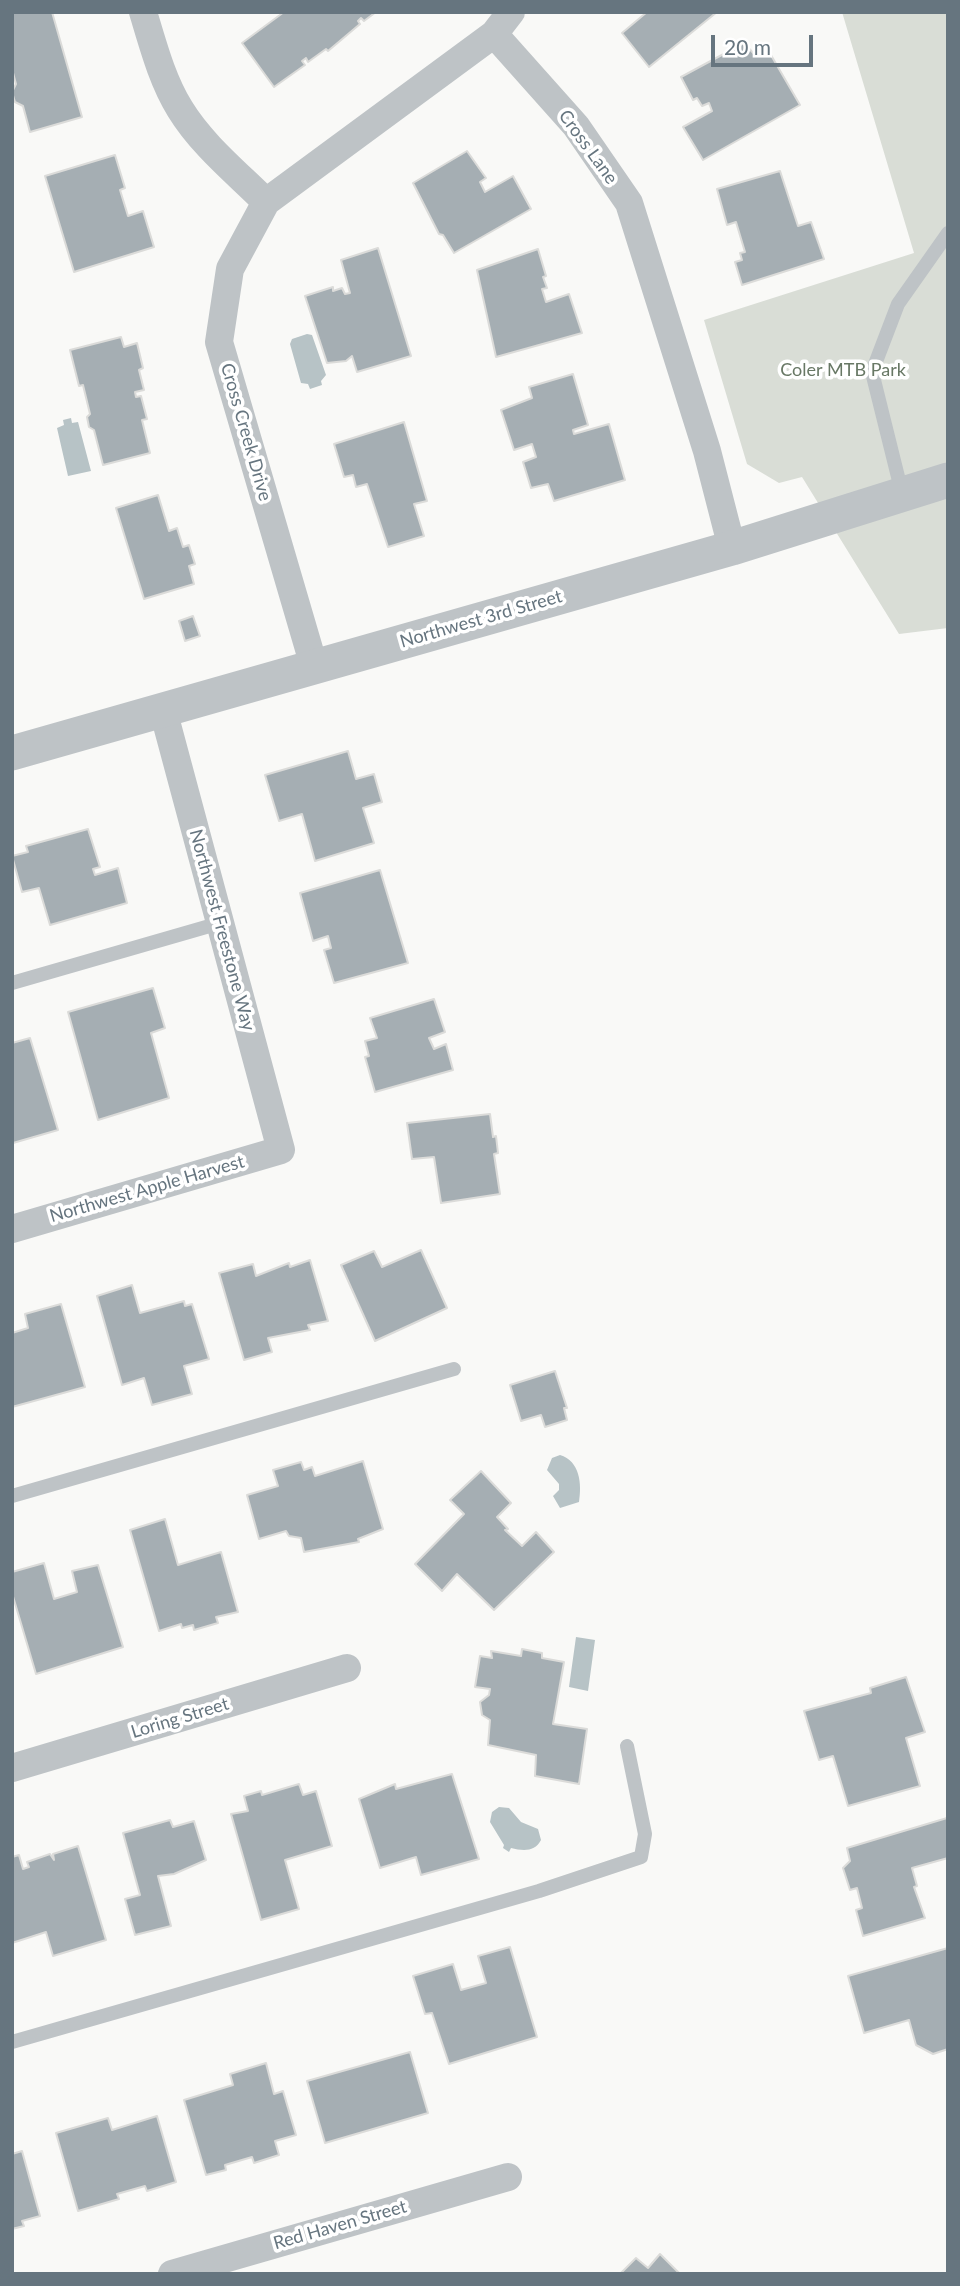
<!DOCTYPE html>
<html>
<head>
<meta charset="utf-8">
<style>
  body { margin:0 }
  #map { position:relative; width:960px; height:2286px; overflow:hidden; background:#f9f9f7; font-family:Lato,sans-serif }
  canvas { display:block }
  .frame { position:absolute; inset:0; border:14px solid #66757f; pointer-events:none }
  .scale { position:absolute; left:711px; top:35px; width:102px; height:32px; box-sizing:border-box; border:4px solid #66757f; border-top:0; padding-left:9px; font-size:21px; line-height:24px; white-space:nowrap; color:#66757f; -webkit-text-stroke:5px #fff; paint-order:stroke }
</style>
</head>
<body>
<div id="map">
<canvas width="960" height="2286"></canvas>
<div class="frame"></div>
<div class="scale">20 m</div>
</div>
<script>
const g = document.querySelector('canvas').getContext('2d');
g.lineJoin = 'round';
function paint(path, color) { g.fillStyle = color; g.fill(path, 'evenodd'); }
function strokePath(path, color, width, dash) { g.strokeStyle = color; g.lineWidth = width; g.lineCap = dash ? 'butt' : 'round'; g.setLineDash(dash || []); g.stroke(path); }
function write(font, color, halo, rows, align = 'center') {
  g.font = font + ' Lato,sans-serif'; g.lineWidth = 7; g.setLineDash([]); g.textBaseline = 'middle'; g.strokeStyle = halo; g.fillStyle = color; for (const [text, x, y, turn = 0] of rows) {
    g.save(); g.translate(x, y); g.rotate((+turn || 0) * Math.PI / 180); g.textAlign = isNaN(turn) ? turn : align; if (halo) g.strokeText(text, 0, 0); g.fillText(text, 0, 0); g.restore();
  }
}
const green = new Path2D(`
  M 842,12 L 948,12 L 948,628 L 899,634 L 802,477 L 779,483 L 747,464 L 704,320 L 914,253 Z`);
const water = new Path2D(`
  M 307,334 L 312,335 L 326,375 L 321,381 L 322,385 L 310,389 L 308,384 L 301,383 L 290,344 L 292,339 Z
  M 71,418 L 72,423 L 78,422 L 91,471 L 68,476 L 57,428 L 64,425 L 63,420 Z
  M 560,1455 C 580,1461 582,1484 579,1502 L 560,1508 L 553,1496 L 559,1490 L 559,1484 L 547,1470 L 552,1458 Z
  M 576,1637 L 595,1640 L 588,1691 L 569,1687 Z
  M 499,1807 L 509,1808 L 521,1822 L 538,1829 L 541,1840 C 535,1852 523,1851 511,1848 L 509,1852 L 503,1848 L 504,1845 L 490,1822 L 492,1812 Z`);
const building = new Path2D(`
  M 12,12 L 52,12 L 82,117 L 30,132 L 23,106 L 15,102 L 12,92 L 16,84 L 12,69 Z
  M 284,12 L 376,12 L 364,21 L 361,18 L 358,21 L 360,24 L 328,51 L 326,49 L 308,62 L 306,58 L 302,61 L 305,65 L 274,87 L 242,43 Z
  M 647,12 L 717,12 L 649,67 L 622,33 Z
  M 744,43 L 756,56 L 768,50 L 800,105 L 703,160 L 683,127 L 712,111 L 709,103 L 702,106 L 697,98 L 693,100 L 681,77 Z
  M 467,151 L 486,178 L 480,182 L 485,192 L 513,176 L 531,209 L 454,253 L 443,235 L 439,234 L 413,183 Z
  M 115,155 L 125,188 L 120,190 L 128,216 L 143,211 L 154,247 L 74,272 L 45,176 Z
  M 780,171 L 798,226 L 811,222 L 824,259 L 742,285 L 735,262 L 742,260 L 740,253 L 745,252 L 736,222 L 727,225 L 717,189 Z
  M 378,248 L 411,356 L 357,372 L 352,356 L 346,361 L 327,363 L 305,296 L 333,287 L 333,291 L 342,288 L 345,294 L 350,293 L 341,260 Z
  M 538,249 L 546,276 L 543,277 L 547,288 L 542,289 L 546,302 L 569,294 L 582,333 L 496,357 L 477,270 Z
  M 121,337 L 124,347 L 137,343 L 143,368 L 139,370 L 144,390 L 135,392 L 136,397 L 141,396 L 147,419 L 142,420 L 150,453 L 103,465 L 94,430 L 89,427 L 87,417 L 90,414 L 83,385 L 79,386 L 70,350 Z
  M 573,374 L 588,425 L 573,430 L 574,434 L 609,424 L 625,480 L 554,501 L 548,484 L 531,488 L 523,462 L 536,457 L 532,444 L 514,450 L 501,410 L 532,398 L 529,387 Z
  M 404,422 L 427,501 L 414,504 L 424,536 L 388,547 L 367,484 L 356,487 L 353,475 L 344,477 L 334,444 Z
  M 158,495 L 169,531 L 177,528 L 183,547 L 189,545 L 195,564 L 189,566 L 194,584 L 144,599 L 116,508 Z
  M 193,616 L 200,636 L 185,641 L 179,621 Z
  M 348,751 L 356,779 L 374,774 L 382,802 L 363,808 L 374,843 L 315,861 L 302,814 L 279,821 L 265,775 Z
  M 88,829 L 100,867 L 93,869 L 95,875 L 118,868 L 127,903 L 50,925 L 39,888 L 22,892 L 12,856 L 28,852 L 26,846 Z
  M 380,870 L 408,963 L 334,983 L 324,950 L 331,948 L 328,936 L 313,941 L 300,893 Z
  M 153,988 L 165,1028 L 151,1033 L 169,1098 L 98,1120 L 68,1012 Z
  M 434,999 L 445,1032 L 429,1038 L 434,1049 L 446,1044 L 453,1070 L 375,1092 L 365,1057 L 369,1056 L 365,1041 L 377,1038 L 370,1018 Z
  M 30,1038 L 58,1130 L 13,1143 L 12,1043 Z
  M 490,1114 L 493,1137 L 496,1136 L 498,1153 L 494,1154 L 500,1194 L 441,1203 L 434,1157 L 412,1159 L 407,1123 Z
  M 421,1250 L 447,1308 L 375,1341 L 341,1265 L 374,1251 L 382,1267 Z
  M 310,1260 L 328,1321 L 308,1325 L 310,1330 L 268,1338 L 272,1352 L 244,1360 L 219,1273 L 253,1264 L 256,1276 L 289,1263 L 290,1267 Z
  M 132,1285 L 140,1313 L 184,1301 L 185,1306 L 192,1304 L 209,1359 L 184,1366 L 192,1394 L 152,1405 L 144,1378 L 122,1385 L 97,1296 Z
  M 61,1304 L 85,1387 L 12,1407 L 12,1333 L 28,1328 L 25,1314 Z
  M 555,1371 L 567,1408 L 564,1408 L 567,1420 L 545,1427 L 541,1415 L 521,1421 L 510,1385 Z
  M 363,1461 L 383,1529 L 358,1539 L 359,1542 L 304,1552 L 301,1538 L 289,1536 L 286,1531 L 259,1539 L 247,1495 L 278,1486 L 273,1470 L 301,1462 L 304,1470 L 312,1467 L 315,1476 Z
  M 481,1471 L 511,1503 L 497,1517 L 508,1529 L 505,1530 L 522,1546 L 536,1532 L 554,1552 L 494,1610 L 457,1574 L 442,1591 L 415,1564 L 464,1514 L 450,1500 Z
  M 165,1519 L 178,1565 L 221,1552 L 238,1612 L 216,1617 L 218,1623 L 194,1630 L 193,1625 L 182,1628 L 181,1624 L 159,1631 L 130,1530 Z
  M 44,1563 L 54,1599 L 77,1592 L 72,1571 L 98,1565 L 123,1647 L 36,1674 L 12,1593 L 12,1572 Z
  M 522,1649 L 542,1653 L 542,1658 L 564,1662 L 553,1724 L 587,1729 L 579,1784 L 535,1776 L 536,1755 L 488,1745 L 490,1720 L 482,1715 L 480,1702 L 489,1695 L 490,1689 L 475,1687 L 480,1656 L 492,1658 L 491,1651 L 521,1656 Z
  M 906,1677 L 925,1732 L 906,1738 L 920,1786 L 848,1806 L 833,1756 L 819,1760 L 804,1711 L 871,1693 L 870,1688 Z
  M 452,1774 L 479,1859 L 421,1875 L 416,1857 L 380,1868 L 359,1799 L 395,1784 L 396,1789 Z
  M 299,1784 L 303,1795 L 316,1791 L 332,1846 L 285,1860 L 299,1909 L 261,1920 L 231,1814 L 248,1811 L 244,1796 L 261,1791 L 262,1795 Z
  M 947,1818 L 948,1858 L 912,1868 L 917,1886 L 914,1887 L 925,1918 L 863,1936 L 856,1910 L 862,1908 L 857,1888 L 850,1890 L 843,1868 L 850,1861 L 847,1848 Z
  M 170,1820 L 173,1827 L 194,1821 L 206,1860 L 174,1874 L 158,1876 L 171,1926 L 135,1935 L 125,1899 L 140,1895 L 123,1833 Z
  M 78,1846 L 106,1940 L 53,1956 L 46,1932 L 12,1943 L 12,1857 L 19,1855 L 23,1869 L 29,1867 L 27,1862 L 50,1854 L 54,1860 L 53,1854 Z
  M 510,1947 L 537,2037 L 449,2064 L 432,2013 L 425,2014 L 413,1976 L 453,1964 L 461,1990 L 486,1983 L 478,1956 Z
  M 948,1948 L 948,2049 L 933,2054 L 916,2045 L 909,2020 L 864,2033 L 848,1976 Z
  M 410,2052 L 428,2113 L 325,2143 L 307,2081 Z
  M 266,2063 L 274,2094 L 283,2091 L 296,2135 L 275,2141 L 279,2155 L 254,2163 L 252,2157 L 225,2165 L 226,2170 L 206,2175 L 184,2100 L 233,2085 L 230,2074 Z
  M 157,2116 L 176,2182 L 147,2191 L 145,2186 L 117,2194 L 119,2199 L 78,2211 L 56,2133 L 108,2118 L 112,2130 Z
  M 22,2151 L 40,2216 L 22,2221 L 24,2226 L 12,2229 L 12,2154 Z
  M 660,2254 L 680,2274 L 620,2274 L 636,2258 L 648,2268 Z`);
const service = new Path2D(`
  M 902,493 L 872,372 L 898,304 L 948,233
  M 12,983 L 220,923
  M 12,1496 L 454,1369
  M 12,2042 L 539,1891 L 641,1857 L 645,1834 L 627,1746`);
const minor = new Path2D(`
  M 143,12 C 153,45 162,80 180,109 C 202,145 237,173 266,202
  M 494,34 L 576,126 L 629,203 L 707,451 L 732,548
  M 314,666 L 219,342 L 230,269 L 266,202 L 494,34 L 511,12
  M 12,1229 L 281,1150 L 163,710
  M 12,1768 L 347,1668
  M 172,2274 L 508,2177`);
const tertiary = new Path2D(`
  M 12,753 L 732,548 L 948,480`);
const streetNames = [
  ["Cross Lane",588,147,54],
  ["Cross Creek Drive",246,432,74],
  ["Northwest 3rd Street",481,619,-16],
  ["Northwest Freestone Way",222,930,75],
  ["Northwest Apple Harvest",147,1189,-16],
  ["Loring Street",180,1718,-17],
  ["Red Haven Street",340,2225,-16]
];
const parkNames = [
  ["Coler MTB Park",843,370]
];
paint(green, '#d9ddd6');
paint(water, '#b7c3c6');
paint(building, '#a5aeb3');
strokePath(building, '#dbdbd9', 2);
strokePath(service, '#bec3c6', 14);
strokePath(minor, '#bec3c6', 28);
strokePath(tertiary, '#bec3c6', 35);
write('18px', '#66757f', '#fff', streetNames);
write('18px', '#687865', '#fff', parkNames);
</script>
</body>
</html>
